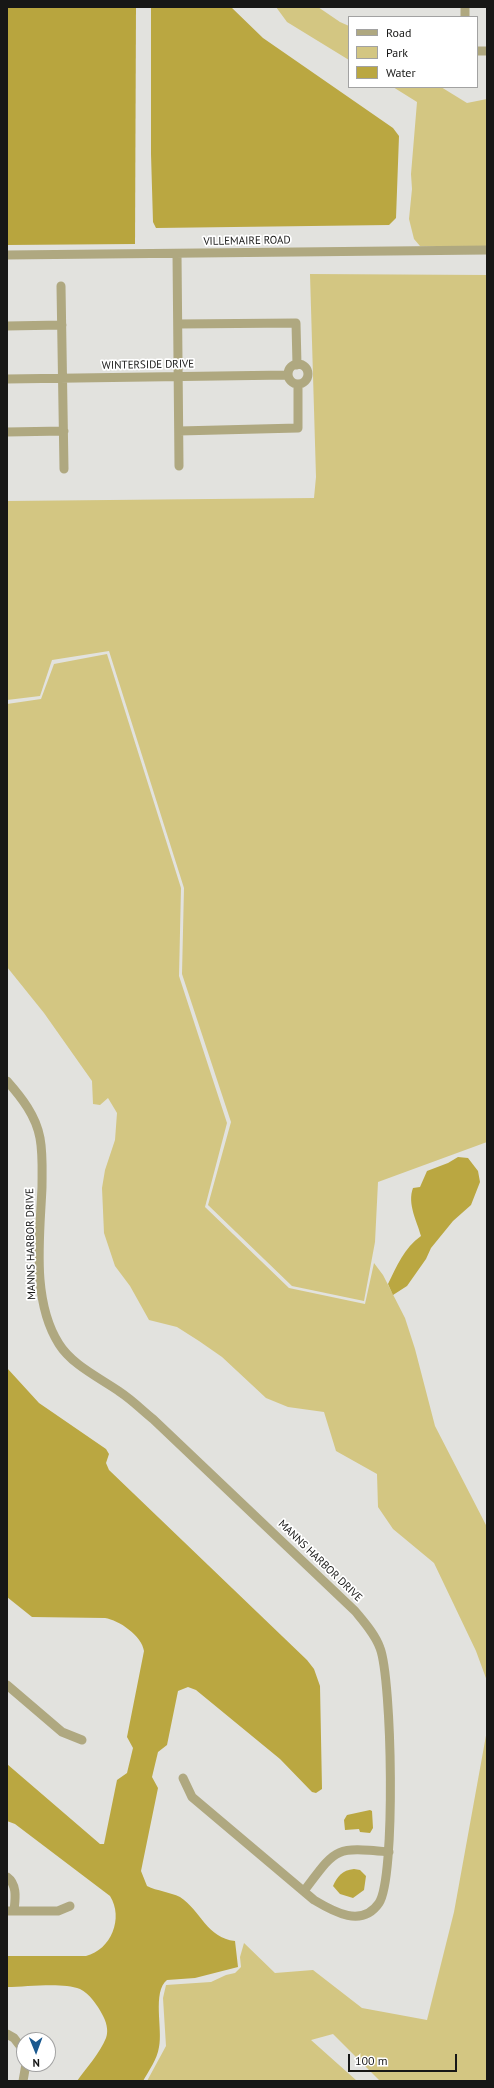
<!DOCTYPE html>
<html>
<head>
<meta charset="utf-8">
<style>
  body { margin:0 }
  #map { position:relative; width:494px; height:2088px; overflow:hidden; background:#e2e2de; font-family:"PT Sans",sans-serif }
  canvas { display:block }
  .frame { position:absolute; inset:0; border:8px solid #171716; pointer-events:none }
  .legend { position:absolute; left:348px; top:16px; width:130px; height:72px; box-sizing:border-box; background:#fff; border:1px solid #a2a2a2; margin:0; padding:5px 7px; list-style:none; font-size:12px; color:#171716 }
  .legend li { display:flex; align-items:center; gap:8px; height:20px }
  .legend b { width:20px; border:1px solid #a2a2a2 }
  .north { position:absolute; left:16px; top:2032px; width:40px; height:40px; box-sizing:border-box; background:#fff; border:1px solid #a2a2a2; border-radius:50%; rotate:179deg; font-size:11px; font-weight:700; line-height:16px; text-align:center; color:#171716 }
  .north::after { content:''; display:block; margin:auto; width:14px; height:18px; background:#1b598f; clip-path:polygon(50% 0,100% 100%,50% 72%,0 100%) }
  .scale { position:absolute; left:348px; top:2054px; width:109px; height:18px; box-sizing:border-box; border:2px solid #171716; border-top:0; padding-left:5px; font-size:12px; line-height:14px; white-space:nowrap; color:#171716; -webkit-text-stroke:3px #fff; paint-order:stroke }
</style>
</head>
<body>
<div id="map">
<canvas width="494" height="2088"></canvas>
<div class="frame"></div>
<ul class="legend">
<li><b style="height:5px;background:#afa880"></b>Road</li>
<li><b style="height:11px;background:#d3c682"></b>Park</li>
<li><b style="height:11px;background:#baa741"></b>Water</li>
</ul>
<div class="north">N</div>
<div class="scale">100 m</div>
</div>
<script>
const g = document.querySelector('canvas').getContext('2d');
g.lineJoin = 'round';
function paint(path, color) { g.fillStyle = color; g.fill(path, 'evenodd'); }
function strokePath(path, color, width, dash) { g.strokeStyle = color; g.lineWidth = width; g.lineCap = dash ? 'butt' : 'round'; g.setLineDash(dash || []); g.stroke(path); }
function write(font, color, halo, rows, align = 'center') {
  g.font = font + ' "PT Sans",sans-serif'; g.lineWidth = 3.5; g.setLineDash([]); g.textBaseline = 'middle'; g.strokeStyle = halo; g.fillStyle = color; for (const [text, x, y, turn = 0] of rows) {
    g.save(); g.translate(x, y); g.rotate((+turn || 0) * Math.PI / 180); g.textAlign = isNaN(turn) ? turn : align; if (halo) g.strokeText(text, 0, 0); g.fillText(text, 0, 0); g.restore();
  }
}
const green = new Path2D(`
  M 276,7 L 318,7 L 340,22 L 349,26 L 349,60 L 287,22 Z
  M 393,87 L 441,87 L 467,103 L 487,99 L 487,246 L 420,246 L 414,239 L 409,219 L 412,189 L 411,174 L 417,102 Z
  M 310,274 L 487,275 L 487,1142 L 378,1182 L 375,1242 L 364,1301 L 292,1286 L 208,1205 L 231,1122 L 182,974 L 184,888 L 109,651 L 52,660 L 40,696 L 7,700 L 7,501 L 314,498 L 316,477 Z
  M 107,654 L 181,888 L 179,976 L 227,1123 L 205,1207 L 289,1288 L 365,1304 L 374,1263 L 383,1275 L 405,1318 L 415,1349 L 435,1426 L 487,1527 L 487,1681 L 476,1651 L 434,1563 L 393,1529 L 378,1507 L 377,1474 L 336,1451 L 324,1412 L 288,1407 L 266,1398 L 222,1357 L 199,1341 L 177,1327 L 149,1320 L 130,1286 L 115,1266 L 104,1233 L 102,1188 L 105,1170 L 115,1140 L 117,1113 L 108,1098 L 100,1105 L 93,1104 L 92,1081 L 44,1013 L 7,967 L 7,704 L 41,699 L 54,664 Z
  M 487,1730 L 487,2081 L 380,2081 L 333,2034 L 311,2040 L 357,2081 L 147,2081 L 166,2046 L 163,1998 L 166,1985 L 211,1982 L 226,1975 L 235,1973 L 241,1967 L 240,1957 L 244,1943 L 275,1973 L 313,1970 L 362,2008 L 427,2020 L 454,1912 Z`);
const forest = new Path2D(`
  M 7,7 L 136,7 L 135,244 L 7,245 Z`);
const water = new Path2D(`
  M 151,7 L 231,7 L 263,38 L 393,128 L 399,136 L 396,218 L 389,225 L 156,228 L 153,222 L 151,154 Z
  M 458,1157 L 468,1158 L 478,1171 L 480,1182 L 471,1205 L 453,1221 L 431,1248 L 426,1259 L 407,1286 L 393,1295 L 388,1284 C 397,1266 404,1248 421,1236 C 417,1221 407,1204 413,1188 L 420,1187 L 427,1171 L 448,1163 Z
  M 7,1368 L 39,1403 L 106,1449 L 109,1454 L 106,1463 L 109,1470 L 307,1660 L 314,1669 L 320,1686 L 322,1789 L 316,1793 L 312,1792 L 280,1759 L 196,1690 L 188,1687 L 178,1691 L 167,1745 L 158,1752 L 152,1777 L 158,1788 L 141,1871 L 147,1886 C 157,1891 170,1892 180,1897 C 201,1911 207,1938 235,1941 L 238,1967 L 195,1978 L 167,1980 C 152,1992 163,2029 159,2047 C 157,2060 149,2070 143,2081 L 77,2081 C 87,2067 100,2053 106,2038 C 109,2030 106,2021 102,2014 C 98,2006 89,1993 80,1989 C 62,1982 27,1987 7,1987 L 7,1956 L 86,1956 C 111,1950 124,1918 110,1896 L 15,1824 L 7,1821 L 7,1764 L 100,1844 L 104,1844 L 117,1780 L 127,1773 L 133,1748 L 127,1737 L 144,1651 C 142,1636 119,1620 105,1618 L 32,1617 L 7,1597 Z
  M 370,1810 L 372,1811 L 373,1828 L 370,1833 L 360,1832 L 359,1829 L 345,1830 L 344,1820 L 347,1815 Z
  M 354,1869 L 360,1870 L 366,1876 L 364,1890 L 353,1898 L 340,1894 L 333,1886 C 337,1877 342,1870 354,1869 Z`);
const minor = new Path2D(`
  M 465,7 L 465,17
  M 477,51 L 487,51
  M 177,254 L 179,466
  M 7,255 L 487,250
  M 61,286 L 64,469
  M 178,324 L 296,323 L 297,365
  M 7,326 L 62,325
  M288 374a10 10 0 1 1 20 0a10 10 0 1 1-20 0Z
  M 7,379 L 288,375
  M 179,431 L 298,428 L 298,384
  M 7,432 L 64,431
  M 7,1081 C 22,1098 36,1116 40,1138 C 43,1154 42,1171 42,1187 C 40,1236 31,1300 59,1344 C 72,1365 100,1378 120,1392 C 132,1400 142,1410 153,1419 L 355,1611 C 364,1622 375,1634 380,1648 C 392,1679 396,1878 379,1903 C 362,1928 334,1912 314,1900 L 192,1797 L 183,1778
  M 7,1685 L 62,1732 L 82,1740
  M 7,1877 C 18,1885 15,1900 14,1911
  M 304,1891 C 337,1847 334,1847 389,1852
  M 7,1911 L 58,1911 L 70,1906
  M 7,2034 L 14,2038 L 24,2051
  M 23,2081 L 26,2064`);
const streetNames = [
  ["VILLEMAIRE ROAD",247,241,-1],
  ["WINTERSIDE DRIVE",148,365,-1],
  ["MANNS HARBOR DRIVE",31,1244,-91],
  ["MANNS HARBOR DRIVE",320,1561,44]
];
paint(green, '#d3c682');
paint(forest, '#b8a53e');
paint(water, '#baa741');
strokePath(minor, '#afa880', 9);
write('11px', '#171716', '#fff', streetNames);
</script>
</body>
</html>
